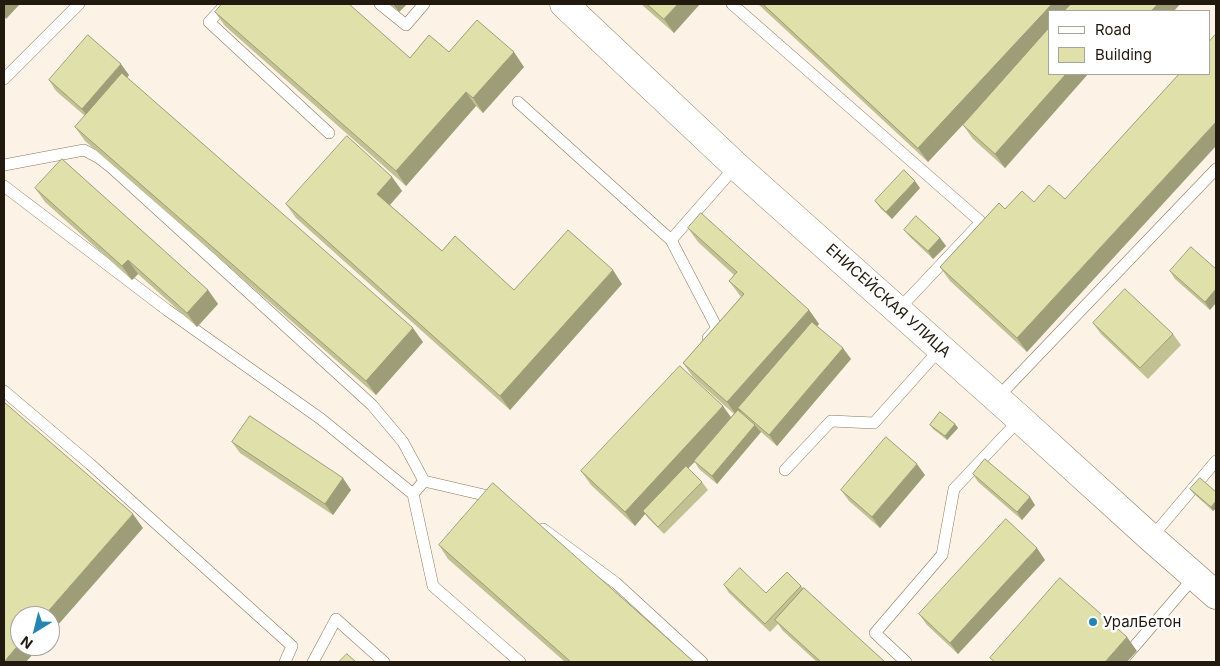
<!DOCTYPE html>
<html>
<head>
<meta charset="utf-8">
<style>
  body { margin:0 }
  #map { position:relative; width:1220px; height:666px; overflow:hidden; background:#fcf2e5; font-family:Inter,sans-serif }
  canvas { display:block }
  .frame { position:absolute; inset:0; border:5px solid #221a0e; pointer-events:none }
  .legend { position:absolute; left:1048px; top:10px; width:162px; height:65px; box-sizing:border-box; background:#fff; border:1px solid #a7a39f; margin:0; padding:6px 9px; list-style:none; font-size:15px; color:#221a0e }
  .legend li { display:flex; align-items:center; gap:10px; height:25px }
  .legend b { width:25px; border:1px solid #a7a39f }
  .north { position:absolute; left:10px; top:606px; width:50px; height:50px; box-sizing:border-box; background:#fff; border:1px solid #a7a39f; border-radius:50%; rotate:216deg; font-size:14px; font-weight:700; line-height:20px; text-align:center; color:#221a0e }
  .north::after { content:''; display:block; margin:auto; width:18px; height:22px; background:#2486b0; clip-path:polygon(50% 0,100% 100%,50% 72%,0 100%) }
</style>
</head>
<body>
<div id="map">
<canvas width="1220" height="666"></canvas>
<div class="frame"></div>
<ul class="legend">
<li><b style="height:6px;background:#fff"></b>Road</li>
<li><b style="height:14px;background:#e0e0ab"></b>Building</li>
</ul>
<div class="north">N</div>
</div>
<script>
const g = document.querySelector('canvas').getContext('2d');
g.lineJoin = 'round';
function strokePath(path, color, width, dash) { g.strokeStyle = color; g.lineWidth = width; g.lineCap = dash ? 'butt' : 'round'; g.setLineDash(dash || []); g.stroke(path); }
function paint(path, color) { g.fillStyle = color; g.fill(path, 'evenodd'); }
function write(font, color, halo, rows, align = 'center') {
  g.font = font + ' Inter,sans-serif'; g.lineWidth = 5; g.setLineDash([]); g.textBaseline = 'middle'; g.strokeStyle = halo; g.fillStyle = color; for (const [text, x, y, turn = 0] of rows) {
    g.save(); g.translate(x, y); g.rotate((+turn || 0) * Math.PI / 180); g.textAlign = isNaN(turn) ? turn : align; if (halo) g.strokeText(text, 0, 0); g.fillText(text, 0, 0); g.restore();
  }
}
const lane = new Path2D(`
  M 226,4 L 209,22 L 329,133
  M 380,4 L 406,25 L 424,4
  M 732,4 L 981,222 L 898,310
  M 4,79 L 79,4
  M 518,102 L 671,240
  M 4,165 L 84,150 L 99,158 L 112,168 L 372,405 L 403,442 L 424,481 L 413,494 L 433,586 L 520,662
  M 4,186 L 167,310 L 321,419 L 413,494
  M 708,338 L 717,328 L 671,240 L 736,166
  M 4,391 L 90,464 L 292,646 L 285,662
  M 997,398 L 1216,169
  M 785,470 L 831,421 L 874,423 L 941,348
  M 424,481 L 497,498
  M 543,529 L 616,583 L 702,662
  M 1151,538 L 1216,461
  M 313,662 L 336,619 L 384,662
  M 906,662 L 875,633 L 942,555 L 954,489 L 1020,419
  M 1121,662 L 1195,576`);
const secondary = new Path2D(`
  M 564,4 L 736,166 L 1020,419 L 1151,538 L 1216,595`);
const wall = new Path2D(`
  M 390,4 L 407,4 L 399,12 Z
  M 641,4 L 700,4 L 674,33 Z
  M 758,4 L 1180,4 L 1174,11 L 1049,11 L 1049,74 L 1088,74 L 1005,168 L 973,139 L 963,125 L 974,113 L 928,162 Z
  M 215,12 L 410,58 L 449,52 L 524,67 L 483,113 L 476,106 L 406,186 L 225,26 Z
  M 129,75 L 127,78 L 423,342 L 376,395 L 85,141 L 75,127 L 85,116 L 56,91 L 49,80 Z
  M 392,177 L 402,191 L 390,205 L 442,251 L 514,290 L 622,284 L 510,410 L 296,218 L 286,204 Z
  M 35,188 L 208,290 L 218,304 L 197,327 L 138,274 L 132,280 L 45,202 Z
  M 920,188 L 892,219 L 881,209 L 875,201 Z
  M 999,203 L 1027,352 L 950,281 L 940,267 Z
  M 688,228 L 809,310 L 819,324 L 817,326 L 851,359 L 777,446 L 760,431 L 761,432 L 717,484 L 699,469 L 695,462 L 688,468 L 702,482 L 708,490 L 664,534 L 648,518 L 645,514 L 635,526 L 591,485 L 581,471 L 731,417 L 734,414 L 693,377 L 683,363 L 741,297 L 729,281 L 734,275 L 698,242 Z
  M 904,230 L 940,238 L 946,246 L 933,259 L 910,237 Z
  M 1216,269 L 1210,310 L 1175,279 L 1170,271 Z
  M 1093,323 L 1173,334 L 1181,345 L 1148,379 L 1101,334 Z
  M 955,424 L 958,428 L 947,440 L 933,429 L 930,425 Z
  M 232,442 L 351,490 L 333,515 L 240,453 Z
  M 973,474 L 1035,505 L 1022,520 L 978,482 Z
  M 925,475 L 880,528 L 849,501 L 841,490 Z
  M 1190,489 L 1216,492 L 1216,508 L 1213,511 L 1193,493 Z
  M 439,545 L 694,662 L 565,662 L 448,559 Z
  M 1045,560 L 958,654 L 927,625 L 919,614 Z
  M 724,585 L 766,593 L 801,586 L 804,589 L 885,662 L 817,662 L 783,631 L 778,624 L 770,632 L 729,593 Z`);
const shadedWall = new Path2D(`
  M 4,4 L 20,4 L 6,19 L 4,15 Z
  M 393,4 L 407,4 L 399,12 Z
  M 678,4 L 700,4 L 674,33 L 664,19 Z
  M 1052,4 L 1075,4 L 1068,11 L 1049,11 L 1049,32 L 928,162 L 918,148 Z
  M 1158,4 L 1180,4 L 1174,11 L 1151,11 Z
  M 514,52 L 524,67 L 483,113 L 473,98 Z
  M 121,64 L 129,75 L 90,120 L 82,109 Z
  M 1066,74 L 1088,74 L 1005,168 L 995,154 Z
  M 466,92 L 476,106 L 406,186 L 396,171 Z
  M 1216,122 L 1216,146 L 1027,352 L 1017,338 Z
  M 392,177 L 402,191 L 387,208 L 377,194 Z
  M 915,181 L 920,188 L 892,219 L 886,212 Z
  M 940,238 L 946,246 L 933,259 L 928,251 Z
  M 128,260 L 138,274 L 132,280 L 122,266 Z
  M 613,270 L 622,284 L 510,410 L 500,396 Z
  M 1216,289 L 1216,303 L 1210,310 L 1205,302 Z
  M 208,290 L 218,304 L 197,327 L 187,313 Z
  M 809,310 L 819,324 L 741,411 L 738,408 L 741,412 L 737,416 L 727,402 Z
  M 413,328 L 423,342 L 376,395 L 366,381 Z
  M 843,348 L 851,359 L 777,446 L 769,435 Z
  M 723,406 L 733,420 L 646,514 L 643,511 L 645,514 L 635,526 L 625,512 Z
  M 955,424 L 958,428 L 947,440 L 945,436 Z
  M 755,425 L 761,432 L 717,484 L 712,476 Z
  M 917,464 L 925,475 L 880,528 L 872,517 Z
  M 343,478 L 351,490 L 333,515 L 325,504 Z
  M 1030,497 L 1035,505 L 1022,520 L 1017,512 Z
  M 1216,501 L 1216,508 L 1213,511 L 1211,507 Z
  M 133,514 L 143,528 L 50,634 L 50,616 L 44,616 Z
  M 1037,548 L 1045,560 L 958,654 L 950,643 Z
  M 1127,637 L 1137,651 L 1127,662 L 1105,662 Z
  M 20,643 L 20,646 L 40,646 L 26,662 L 4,662 Z`);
const building = new Path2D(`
  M 222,4 L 349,4 L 410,58 L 429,35 L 449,52 L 477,20 L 514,52 L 473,98 L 466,92 L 396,171 L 215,12 Z
  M 647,4 L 678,4 L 664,19 Z
  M 763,4 L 1052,4 L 918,148 Z
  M 1071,4 L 1158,4 L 1151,11 L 1064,11 Z
  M 1049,28 L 1049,74 L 1066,74 L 995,154 L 963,125 Z
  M 1216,34 L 1216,122 L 1017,338 L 940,267 L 999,203 L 1005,209 L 1022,191 L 1034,202 L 1049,185 L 1065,199 L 1179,74 L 1209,74 L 1209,42 Z
  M 88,35 L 121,64 L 82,109 L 49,80 Z
  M 122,73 L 413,328 L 366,381 L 75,127 Z
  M 347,136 L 392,177 L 377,194 L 442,251 L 455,236 L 514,290 L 568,230 L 613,270 L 500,396 L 286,204 Z
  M 62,159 L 208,290 L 187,313 L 128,260 L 122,266 L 35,188 Z
  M 904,170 L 915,181 L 886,212 L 875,201 Z
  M 701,213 L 809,310 L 727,402 L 683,363 L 744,294 L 729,281 L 737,272 L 688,228 Z
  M 916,216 L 940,238 L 928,251 L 904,230 Z
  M 1191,247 L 1216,269 L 1216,289 L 1205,302 L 1170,271 Z
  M 1125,289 L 1173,334 L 1140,368 L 1093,323 Z
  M 812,322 L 843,348 L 769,435 L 738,408 Z
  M 680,366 L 723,406 L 625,512 L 581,471 Z
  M 4,402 L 133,514 L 44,616 L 20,616 L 20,643 L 4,662 Z
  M 738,410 L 755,425 L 712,476 L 694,461 Z
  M 940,412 L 955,424 L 945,436 L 930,425 Z
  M 250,416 L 343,478 L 325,504 L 232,442 Z
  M 886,437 L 917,464 L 872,517 L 841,490 Z
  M 985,459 L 1030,497 L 1017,512 L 973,474 Z
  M 686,466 L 702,482 L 658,527 L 643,511 Z
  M 1200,478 L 1216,492 L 1216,501 L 1211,507 L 1190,489 Z
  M 493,483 L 694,662 L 571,662 L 439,545 Z
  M 1006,519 L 1037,548 L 950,643 L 919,614 Z
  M 740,568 L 766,593 L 787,572 L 801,586 L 765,624 L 724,585 Z
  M 1060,578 L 1127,637 L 1105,662 L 995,662 L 990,658 Z
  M 804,588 L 885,662 L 821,662 L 775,620 Z
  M 347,654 L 356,662 L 339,662 Z`);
const markers = [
  [1093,622,5,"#2486b0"]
];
const streetNames = [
  ["ЕНИСЕЙСКАЯ УЛИЦА",888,301,42]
];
const poiNames = [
  ["УралБетон",1103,622]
];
strokePath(lane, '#8c785a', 12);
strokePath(secondary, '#8c785a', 29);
strokePath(lane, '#fff', 11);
strokePath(secondary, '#fff', 28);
paint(wall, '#c1c193');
paint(shadedWall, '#9d9d78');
paint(building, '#e0e0ab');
strokePath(building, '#9d9d78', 1);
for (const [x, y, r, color] of markers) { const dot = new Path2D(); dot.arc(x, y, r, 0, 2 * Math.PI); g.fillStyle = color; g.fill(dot); strokePath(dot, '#fff', 2); }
write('15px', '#221a0e', '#fff', streetNames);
write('15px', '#221a0e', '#fff', poiNames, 'left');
</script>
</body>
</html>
